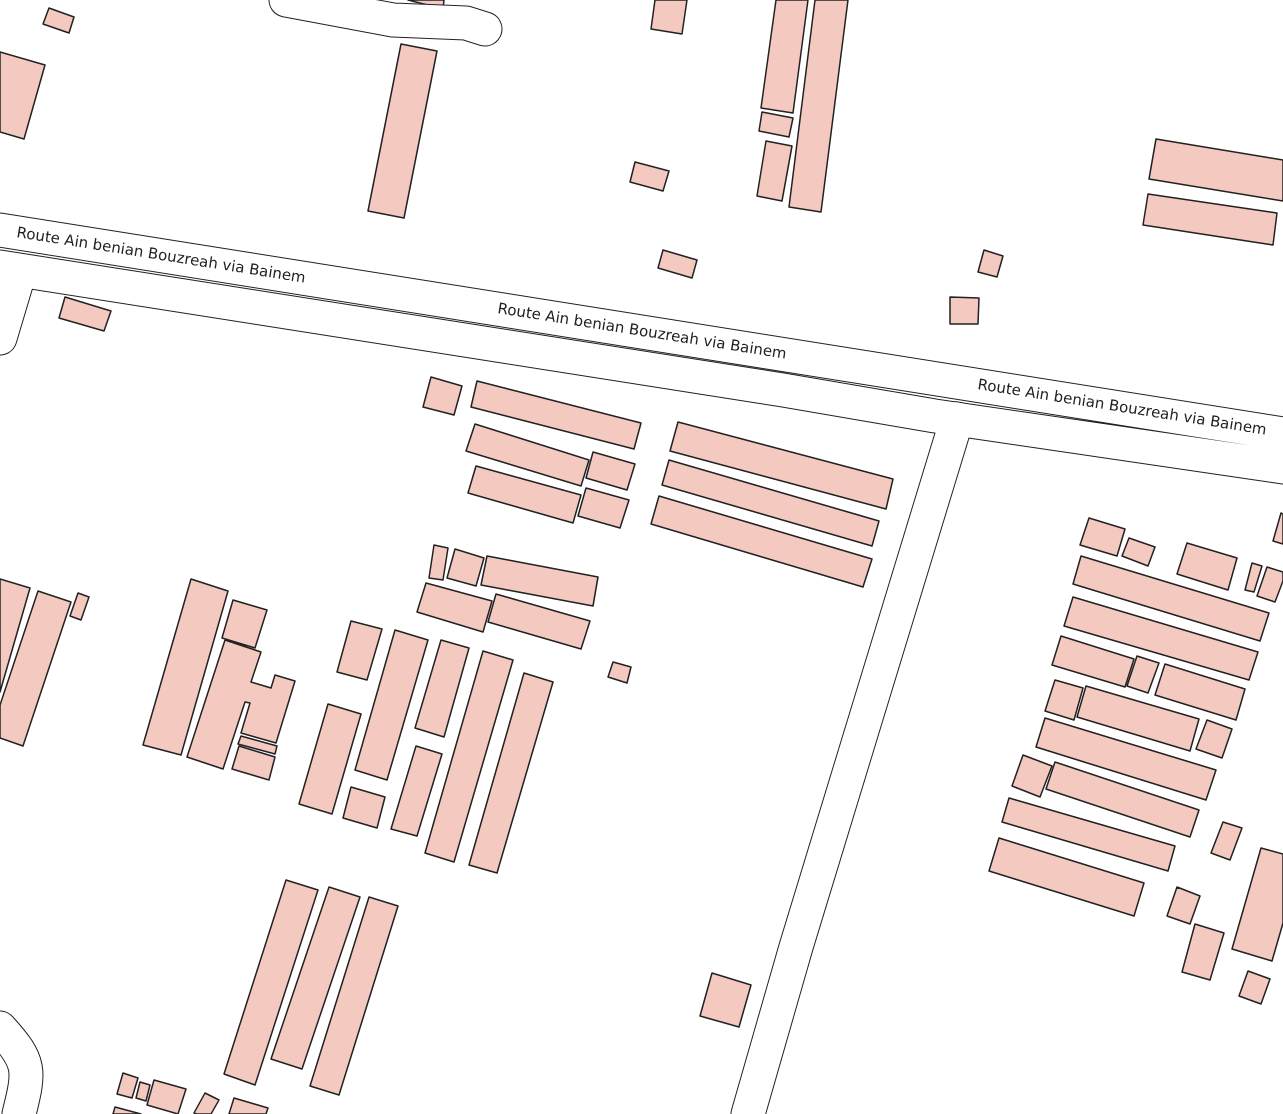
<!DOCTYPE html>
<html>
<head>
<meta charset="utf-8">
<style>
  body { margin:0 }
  canvas { display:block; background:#fff }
</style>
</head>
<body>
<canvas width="1283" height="1114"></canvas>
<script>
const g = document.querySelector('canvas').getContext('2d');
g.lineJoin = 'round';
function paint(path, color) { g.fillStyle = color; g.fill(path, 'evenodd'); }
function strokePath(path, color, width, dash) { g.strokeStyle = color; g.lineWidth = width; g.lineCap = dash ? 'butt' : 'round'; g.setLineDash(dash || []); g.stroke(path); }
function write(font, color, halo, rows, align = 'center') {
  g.font = font + ' "DejaVu Sans",sans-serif'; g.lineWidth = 4.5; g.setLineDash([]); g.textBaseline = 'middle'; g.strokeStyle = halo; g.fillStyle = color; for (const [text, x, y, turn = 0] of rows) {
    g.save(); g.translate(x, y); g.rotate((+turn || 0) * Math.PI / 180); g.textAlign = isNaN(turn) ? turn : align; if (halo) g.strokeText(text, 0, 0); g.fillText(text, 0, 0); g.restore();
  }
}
const building = new Path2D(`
  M 408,0 L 444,0 L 443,9 Z
  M 655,0 L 687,0 L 682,34 L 651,29 Z
  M 776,0 L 808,0 L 793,113 L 761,108 Z
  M 815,0 L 848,0 L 821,212 L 789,207 Z
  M 49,8 L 74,17 L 69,33 L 43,24 Z
  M 401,44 L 437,51 L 404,218 L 368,211 Z
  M 0,52 L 45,65 L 24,139 L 0,132 Z
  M 762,112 L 793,118 L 789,137 L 759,131 Z
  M 1156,139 L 1283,160 L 1283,201 L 1149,179 Z
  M 766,141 L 792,146 L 782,201 L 757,196 Z
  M 635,162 L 669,171 L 663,191 L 630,182 Z
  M 1148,194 L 1277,213 L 1273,245 L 1143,225 Z
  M 663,250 L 697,260 L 692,278 L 658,268 Z
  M 984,250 L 1003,256 L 997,277 L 978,272 Z
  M 65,297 L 111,311 L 104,331 L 59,318 Z
  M 950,297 L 979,298 L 978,324 L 950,324 Z
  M 431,377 L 462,386 L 454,415 L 423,407 Z
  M 477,381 L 641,423 L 634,449 L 471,407 Z
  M 678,422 L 893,479 L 886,509 L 670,451 Z
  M 475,424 L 589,460 L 581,486 L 466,451 Z
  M 593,452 L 635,464 L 627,490 L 586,478 Z
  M 669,460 L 879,521 L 872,546 L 662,485 Z
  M 476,466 L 581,495 L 573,523 L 468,493 Z
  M 586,488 L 629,500 L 620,528 L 578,516 Z
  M 659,496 L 872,559 L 863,587 L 651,524 Z
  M 1281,513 L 1283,514 L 1283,544 L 1273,541 Z
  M 1089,518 L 1125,529 L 1117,556 L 1080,545 Z
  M 1129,538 L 1155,547 L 1148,566 L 1122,556 Z
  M 1187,543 L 1237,558 L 1228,590 L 1177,574 Z
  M 434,545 L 448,548 L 443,580 L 429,578 Z
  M 455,549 L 484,558 L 476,586 L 447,578 Z
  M 487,556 L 598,577 L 593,606 L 481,585 Z
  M 1081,556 L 1269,613 L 1260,641 L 1073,584 Z
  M 1252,563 L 1262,566 L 1254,592 L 1245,590 Z
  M 1267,567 L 1283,572 L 1283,581 L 1275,602 L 1257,596 Z
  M 0,579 L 30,588 L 0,692 Z
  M 191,579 L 228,591 L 181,755 L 143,745 Z
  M 426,583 L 492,601 L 483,632 L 417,612 Z
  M 38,591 L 71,602 L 23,746 L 0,738 L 0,705 Z
  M 78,593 L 89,597 L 81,620 L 70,616 Z
  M 496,594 L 590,621 L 581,649 L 488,622 Z
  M 1073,597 L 1258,652 L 1249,680 L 1064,626 Z
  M 233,600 L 267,610 L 255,648 L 222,638 Z
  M 351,621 L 382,629 L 367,680 L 337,672 Z
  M 395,630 L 428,640 L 387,780 L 355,770 Z
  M 1061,636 L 1134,659 L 1125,687 L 1052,665 Z
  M 225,640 L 261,652 L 251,682 L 271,688 L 275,675 L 295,681 L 276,743 L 241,733 L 250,703 L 245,702 L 223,769 L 187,757 Z
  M 441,640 L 469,648 L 444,737 L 415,728 Z
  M 483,651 L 513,660 L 454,862 L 425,853 Z
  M 1137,656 L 1159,663 L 1148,693 L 1127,686 Z
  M 613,662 L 631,667 L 627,683 L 608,677 Z
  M 1165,664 L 1245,689 L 1236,720 L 1155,695 Z
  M 524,673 L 553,682 L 497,873 L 469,865 Z
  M 1055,680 L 1083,688 L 1074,720 L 1045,711 Z
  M 1086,686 L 1199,719 L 1190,751 L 1077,717 Z
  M 328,704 L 361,714 L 332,814 L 299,804 Z
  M 1045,718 L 1216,770 L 1206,800 L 1036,747 Z
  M 1207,720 L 1232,729 L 1222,758 L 1196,749 Z
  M 241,736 L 277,746 L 275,754 L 238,744 Z
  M 239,746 L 275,757 L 269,780 L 232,769 Z
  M 416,746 L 442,754 L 417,836 L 391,829 Z
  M 1023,755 L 1052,766 L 1040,797 L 1012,786 Z
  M 1055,762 L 1199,810 L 1190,837 L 1046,789 Z
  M 351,787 L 385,797 L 377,828 L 343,818 Z
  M 1009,798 L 1175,846 L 1168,871 L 1002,822 Z
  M 1223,822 L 1242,828 L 1230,860 L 1211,853 Z
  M 999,838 L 1144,883 L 1134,916 L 989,871 Z
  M 1261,848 L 1283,854 L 1283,923 L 1272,961 L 1232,949 Z
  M 286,880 L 318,890 L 255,1085 L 224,1074 Z
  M 329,887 L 360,897 L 302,1069 L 271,1059 Z
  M 1177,887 L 1200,896 L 1190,924 L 1167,916 Z
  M 369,897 L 398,906 L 339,1095 L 310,1086 Z
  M 1195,924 L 1224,933 L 1210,980 L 1182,972 Z
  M 1248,971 L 1270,979 L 1261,1004 L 1239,996 Z
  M 712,973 L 751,985 L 739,1027 L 700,1016 Z
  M 123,1073 L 138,1078 L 132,1098 L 117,1094 Z
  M 154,1080 L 186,1089 L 178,1114 L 147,1105 Z
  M 140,1082 L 150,1085 L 146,1101 L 136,1098 Z
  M 205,1093 L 219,1100 L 211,1114 L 197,1114 L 194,1113 Z
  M 234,1098 L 268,1108 L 266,1114 L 229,1114 Z
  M 115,1107 L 141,1114 L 113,1114 Z`);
const minor = new Path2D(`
  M 286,0 L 393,20 L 466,23 L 485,29
  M 0,338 L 20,271
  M 0,1028 C 31,1062 30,1070 19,1114
  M 748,1114 L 796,947 L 957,419`);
const major = new Path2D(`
  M 0,230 L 1283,434
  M 0,267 L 783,390 L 935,416 L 1283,467`);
const streetNames = [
  ["Route Ain benian Bouzreah via Bainem",161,256,9],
  ["Route Ain benian Bouzreah via Bainem",642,332,9],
  ["Route Ain benian Bouzreah via Bainem",1122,408,9]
];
paint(building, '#f3c9c0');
strokePath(building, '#222', 1.5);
strokePath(minor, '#222', 35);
strokePath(major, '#222', 35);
strokePath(minor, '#fff', 33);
strokePath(major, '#fff', 33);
write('15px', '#222', '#fff', streetNames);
</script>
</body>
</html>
